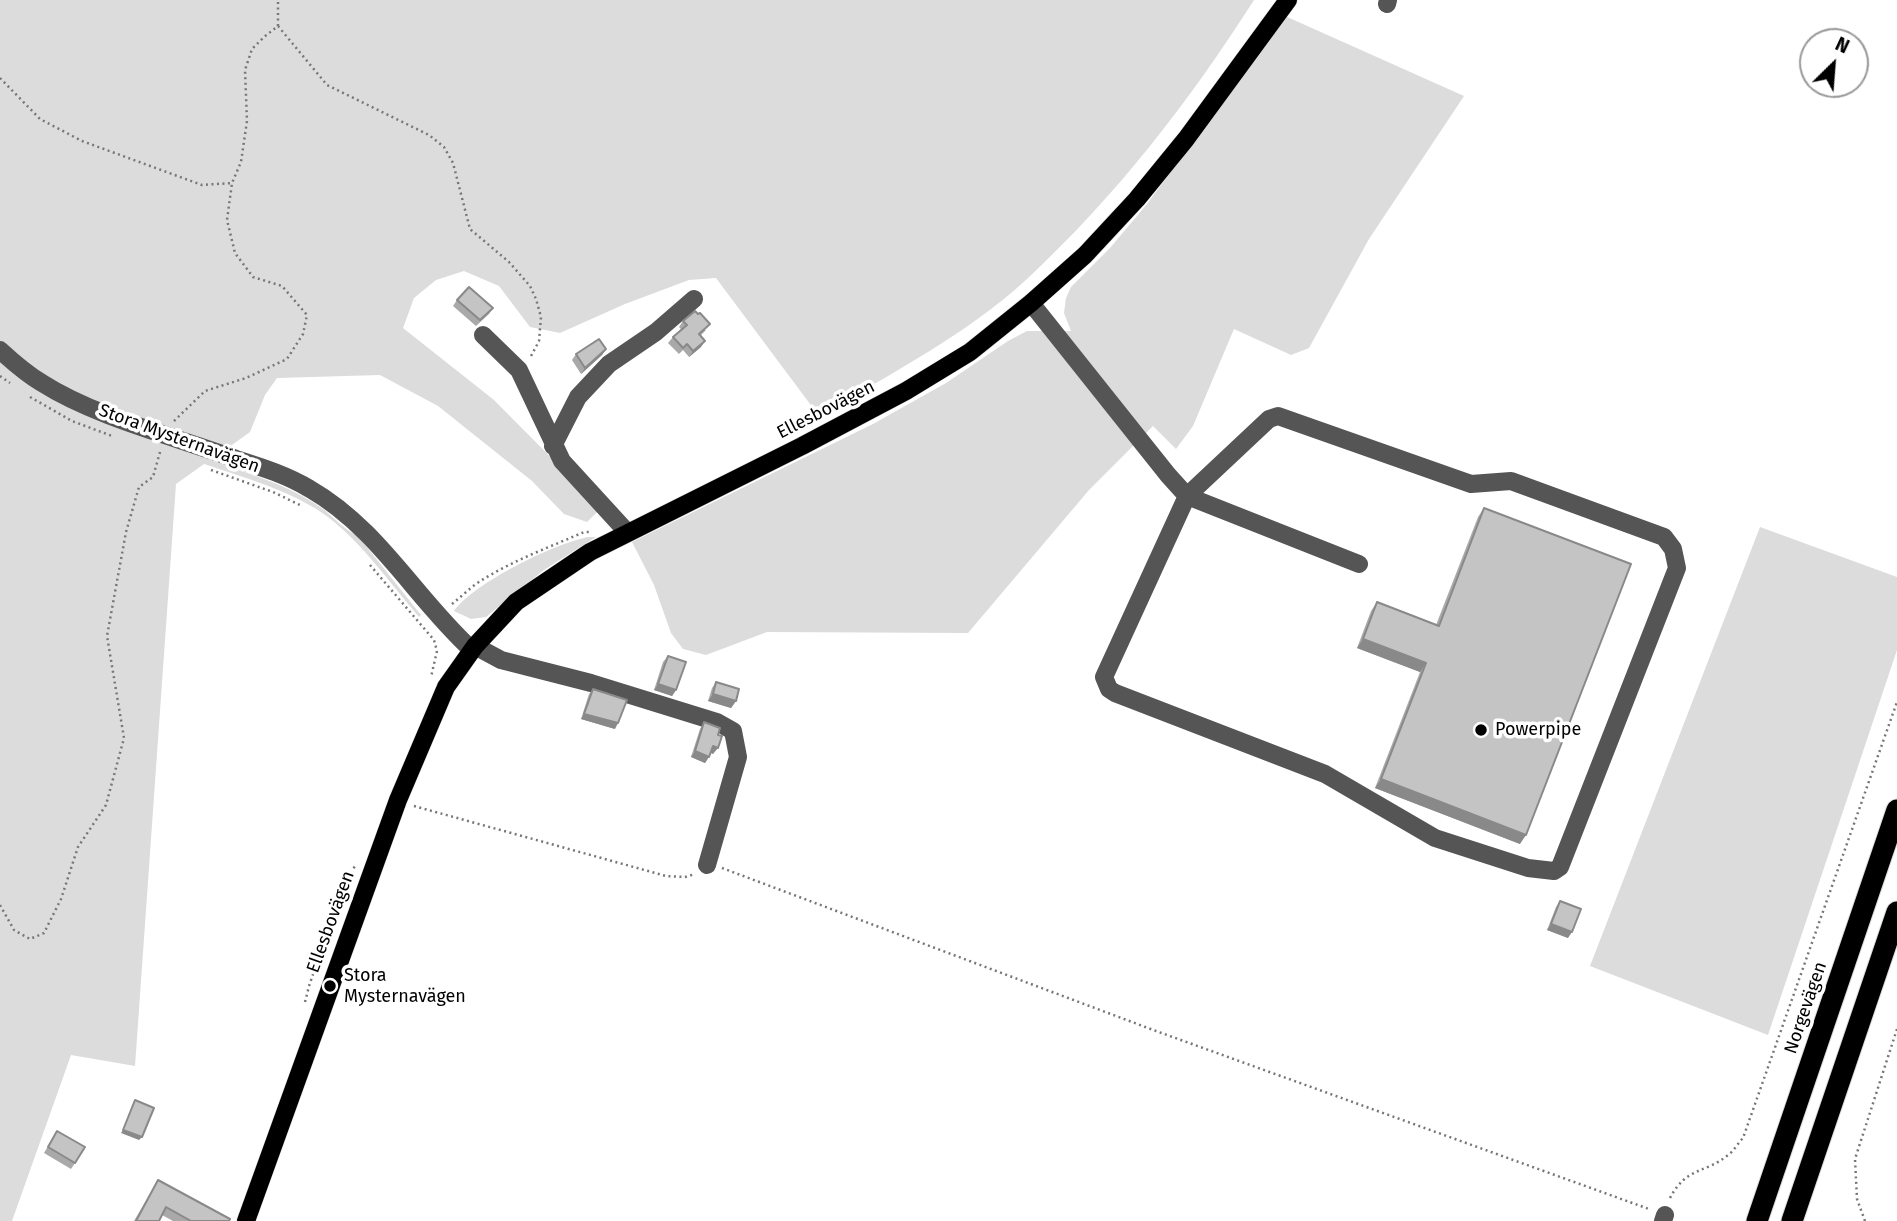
<!DOCTYPE html>
<html>
<head>
<meta charset="utf-8">
<style>
  body { margin:0 }
  #map { position:relative; width:1897px; height:1221px; overflow:hidden; background:#fff; font-family:"Fira Sans",sans-serif }
  canvas { display:block }
  .north { position:absolute; left:1799px; top:28px; width:70px; height:70px; box-sizing:border-box; background:#fff; border:2px solid #999; border-radius:50%; rotate:25deg; font-size:19px; font-weight:700; line-height:28px; text-align:center; color:#000 }
  .north::after { content:''; display:block; margin:auto; width:24px; height:32px; background:#000; clip-path:polygon(50% 0,100% 100%,50% 72%,0 100%) }
</style>
</head>
<body>
<div id="map">
<canvas width="1897" height="1221"></canvas>
<div class="north">N</div>
</div>
<script>
const g = document.querySelector('canvas').getContext('2d');
g.lineJoin = 'round';
function paint(path, color) { g.fillStyle = color; g.fill(path, 'evenodd'); }
function strokePath(path, color, width, dash) { g.strokeStyle = color; g.lineWidth = width; g.lineCap = dash ? 'butt' : 'round'; g.setLineDash(dash || []); g.stroke(path); }
function write(font, color, halo, rows, align = 'center') {
  g.font = font + ' "Fira Sans",sans-serif'; g.lineWidth = 7; g.setLineDash([]); g.textBaseline = 'middle'; g.strokeStyle = halo; g.fillStyle = color; for (const [text, x, y, turn = 0] of rows) {
    g.save(); g.translate(x, y); g.rotate((+turn || 0) * Math.PI / 180); g.textAlign = isNaN(turn) ? turn : align; if (halo) g.strokeText(text, 0, 0); g.fillText(text, 0, 0); g.restore();
  }
}
const green = new Path2D(`
  M 0,0 L 1254,0 C 1189,102 1116,196 1027,279 C 969,333 887,376 819,416 L 716,278 L 689,280 L 625,304 L 560,333 L 530,327 L 499,286 L 464,271 L 436,280 L 414,298 L 403,328 L 494,400 L 601,508 L 587,522 L 564,514 L 532,481 L 438,406 L 380,375 L 277,378 L 265,395 L 250,432 L 211,460 C 246,473 283,483 314,503 C 330,512 341,528 358,536 L 421,615 L 419,617 C 390,583 363,544 328,517 C 293,491 245,478 204,464 L 176,484 L 135,1066 L 71,1055 L 12,1221 L 0,1221 Z
  M 1285,16 L 1464,96 L 1369,239 L 1309,348 L 1291,355 L 1234,329 L 1193,426 L 1176,449 L 1153,426 L 1089,490 L 968,633 L 767,632 L 706,655 L 683,649 L 671,633 L 654,585 L 632,542 L 873,424 L 946,383 L 1008,341 L 1027,331 L 1071,331 L 1064,313 L 1066,298 L 1071,287 L 1110,248 L 1147,204 Z
  M 1760,527 L 1897,577 L 1897,650 L 1768,1035 L 1590,966 Z
  M 588,537 L 596,537 L 544,570 L 486,617 L 471,619 L 454,611 C 474,583 553,544 588,537 Z`);
const path = new Path2D(`
  M 278,26 L 327,85 L 429,135 L 444,147 L 453,163 L 470,229 L 509,262 L 530,286 L 536,299 L 541,317 L 539,341 L 530,358
  M 0,78 L 40,119 L 82,141 L 202,185 L 232,183
  M 0,376 L 10,383
  M 30,397 L 72,421 L 112,436
  M 174,421 L 205,391 L 246,378 L 287,359 L 303,334 L 307,315 L 282,286 L 253,277 L 235,253 L 227,220 L 232,183 L 241,162 L 247,121 L 245,70 L 252,49 L 264,37 L 278,26 L 278,0
  M 211,470 L 273,492 L 302,506
  M 370,565 L 434,640 L 437,651 L 431,677
  M 452,604 C 462,596 472,586 482,580 C 514,560 550,547 584,532 L 590,532
  M 414,806 L 666,876 L 685,877 L 695,874
  M 722,868 L 1156,1031 L 1649,1209
  M 0,905 L 14,930 L 30,939 L 44,933 L 61,899 L 78,847 L 106,805 L 124,738 L 107,636 L 126,532 L 139,487 L 153,477 L 160,452
  M 305,1002 L 309,986 L 346,878 L 356,865
  M 1670,1198 C 1687,1166 1705,1174 1728,1155 C 1734,1151 1738,1143 1743,1138 L 1897,702
  M 1865,1221 L 1857,1199 L 1855,1159 L 1897,1029`);
const minor = new Path2D(`
  M 1387,4 L 1388,0
  M 1031,303 L 1168,475 L 1187,496 L 1359,564
  M 483,335 L 519,370 L 562,461 L 627,532
  M 0,350 C 13,362 27,374 42,383 C 95,417 176,437 236,459 C 261,467 287,475 310,489 C 378,528 416,599 472,650
  M 1278,416 L 1471,484 L 1511,481 L 1664,537 L 1673,549 L 1677,568 L 1560,867 L 1554,871 L 1528,868 L 1435,838 L 1325,774 L 1115,693 L 1109,689 L 1104,677 L 1187,496 L 1269,419 Z
  M 553,446 L 578,397 L 609,364 L 656,332 L 694,299
  M 475,646 L 501,660 L 591,683 L 717,722 L 733,731 L 738,757 L 707,865
  M 1663,1221 L 1665,1215`);
const major = new Path2D(`
  M 246,1221 L 398,800 L 446,687 L 475,646 L 516,602 L 590,552 L 802,446 L 906,391 L 970,352 L 1031,303 L 1085,255 L 1137,199 L 1186,139 L 1288,0`);
const highway = new Path2D(`
  M 1757,1221 L 1897,810
  M 1792,1221 L 1897,912`);
const wall = new Path2D(`
  M 457,300 L 493,308 L 489,314 L 476,326 L 453,306 Z
  M 683,321 L 706,330 L 701,335 L 701,347 L 689,357 L 683,350 L 679,354 L 668,343 L 673,337 L 681,329 L 679,327 Z
  M 606,349 L 602,355 L 581,374 L 572,360 L 576,354 Z
  M 1484,508 L 1520,844 L 1375,788 L 1420,672 L 1357,648 L 1371,611 L 1377,602 L 1436,625 L 1478,517 Z
  M 668,656 L 676,690 L 672,696 L 654,690 L 663,662 Z
  M 716,682 L 736,701 L 731,708 L 708,701 L 712,688 Z
  M 593,689 L 615,729 L 581,719 L 589,694 Z
  M 704,722 L 718,735 L 713,754 L 711,753 L 705,763 L 691,757 L 700,729 Z
  M 1560,901 L 1568,938 L 1547,930 L 1556,907 Z
  M 57,1131 L 75,1163 L 71,1169 L 44,1153 Z
  M 158,1180 L 229,1221 L 173,1221 L 162,1215 L 159,1221 L 134,1221 Z`);
const shadedWall = new Path2D(`
  M 705,341 L 701,347 L 689,357 L 693,351 Z
  M 606,349 L 602,355 L 581,374 L 585,368 Z
  M 1363,639 L 1426,663 L 1420,672 L 1357,648 Z
  M 658,684 L 676,690 L 672,696 L 654,690 Z
  M 713,694 L 736,701 L 731,708 L 708,701 Z
  M 584,714 L 618,723 L 615,729 L 581,719 Z
  M 713,746 L 718,748 L 713,754 L 709,752 Z
  M 695,751 L 709,757 L 705,763 L 691,757 Z
  M 1381,779 L 1526,835 L 1520,844 L 1375,788 Z
  M 1551,924 L 1572,932 L 1568,938 L 1547,930 Z
  M 123,1130 L 142,1137 L 139,1140 L 121,1133 Z`);
const building = new Path2D(`
  M 469,287 L 493,308 L 480,320 L 457,300 Z
  M 695,311 L 698,314 L 700,313 L 710,324 L 699,334 L 705,341 L 693,351 L 687,344 L 683,348 L 673,337 L 687,325 L 683,321 Z
  M 599,339 L 606,349 L 585,368 L 576,354 Z
  M 1484,508 L 1631,564 L 1526,835 L 1381,779 L 1426,663 L 1363,639 L 1377,602 L 1439,626 Z
  M 668,656 L 686,662 L 676,690 L 658,684 Z
  M 716,682 L 739,689 L 736,701 L 713,694 Z
  M 593,689 L 627,700 L 618,723 L 584,714 Z
  M 704,722 L 720,728 L 718,735 L 722,736 L 718,748 L 713,746 L 709,757 L 695,751 Z
  M 1560,901 L 1581,909 L 1572,932 L 1551,924 Z
  M 135,1100 L 154,1108 L 142,1137 L 123,1130 Z
  M 57,1131 L 85,1147 L 75,1163 L 48,1147 Z
  M 158,1180 L 230,1219 L 229,1221 L 191,1221 L 166,1207 L 159,1221 L 136,1221 Z`);
const markers = [
  [1481,730,7,"#000"],
  [330,986,7,"#000"]
];
const streetNames = [
  ["Ellesbovägen",826,410,-27],
  ["Stora Mysternavägen",179,439,20],
  ["Ellesbovägen",331,922,-70],
  ["Norgevägen",1806,1008,-71]
];
const poiNames = [
  ["Powerpipe",1495,730],
  ["Stora",344,976],
  ["Mysternavägen",344,997]
];
paint(green, '#dcdcdc');
strokePath(major, '#dbdbdb', 19);
strokePath(highway, '#dbdbdb', 23);
strokePath(path, '#777', 2.5, [2, 3.5]);
strokePath(minor, '#555', 18);
strokePath(major, '#000', 18);
strokePath(highway, '#000', 21);
paint(wall, '#a9a9a9');
paint(shadedWall, '#898989');
paint(building, '#c4c4c4');
strokePath(building, '#898989', 2);
for (const [x, y, r, color] of markers) { const dot = new Path2D(); dot.arc(x, y, r, 0, 2 * Math.PI); g.fillStyle = color; g.fill(dot); strokePath(dot, '#fff', 2.5); }
write('18px', '#000', '#fff', streetNames);
write('18px', '#000', '#fff', poiNames, 'left');
</script>
</body>
</html>
